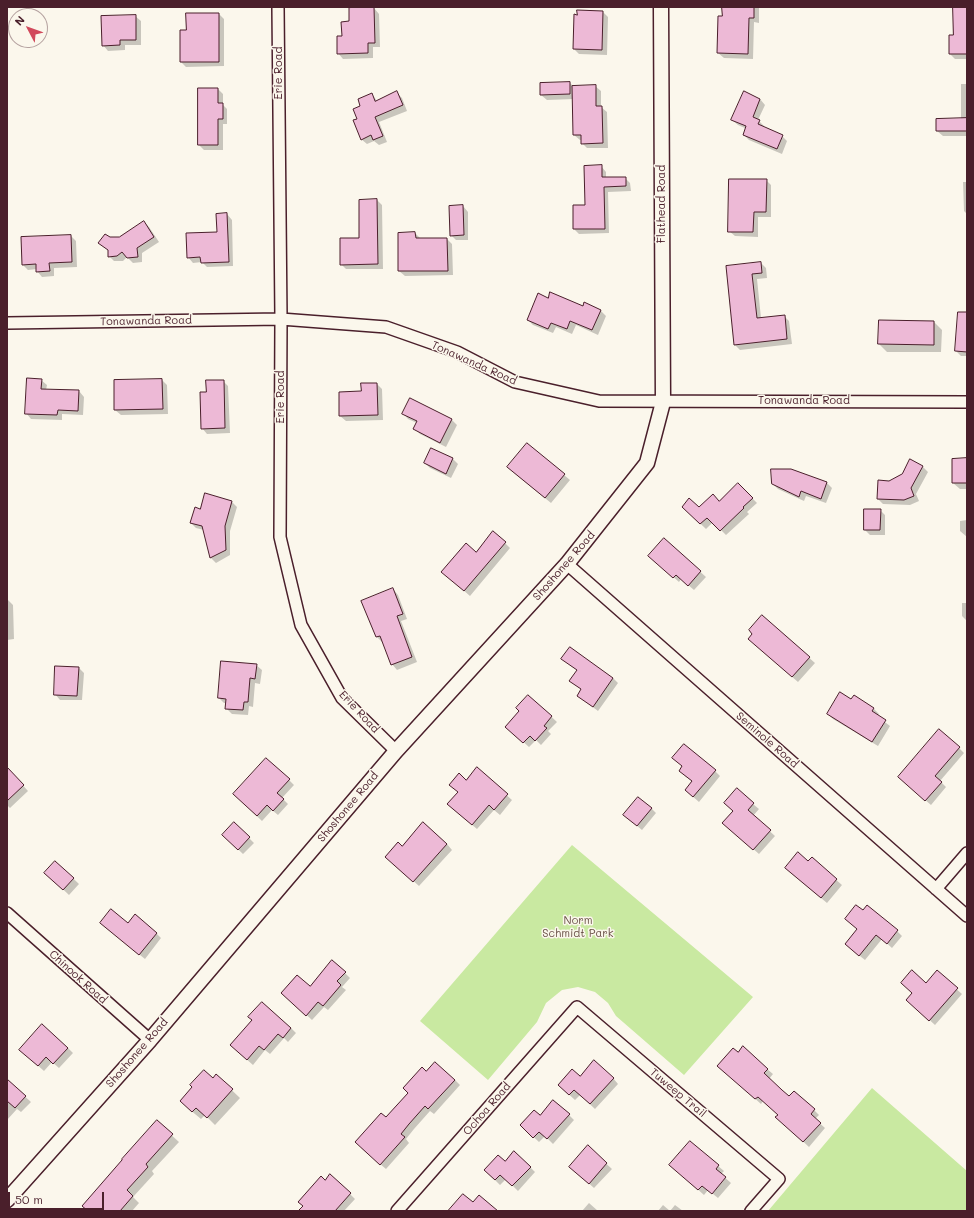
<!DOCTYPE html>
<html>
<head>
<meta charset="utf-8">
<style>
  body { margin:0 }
  #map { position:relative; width:974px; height:1218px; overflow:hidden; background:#fbf7ec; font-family:Mali,sans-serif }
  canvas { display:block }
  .frame { position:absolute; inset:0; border:8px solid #4a1f2b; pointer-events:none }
  .north { position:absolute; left:8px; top:8px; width:40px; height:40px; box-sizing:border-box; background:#fbf7ec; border:1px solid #b4a19f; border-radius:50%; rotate:311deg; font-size:11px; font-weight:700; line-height:16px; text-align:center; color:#4a1f2b }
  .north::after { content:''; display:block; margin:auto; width:14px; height:18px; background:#d1495b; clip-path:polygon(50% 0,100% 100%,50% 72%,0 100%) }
  .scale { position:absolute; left:8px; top:1192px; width:96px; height:18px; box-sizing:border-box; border:2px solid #4a1f2b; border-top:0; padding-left:5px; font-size:12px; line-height:14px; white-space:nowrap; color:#4a1f2b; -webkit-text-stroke:3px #fbf7ec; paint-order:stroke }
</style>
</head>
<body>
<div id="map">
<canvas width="974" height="1218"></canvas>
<div class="frame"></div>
<div class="north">N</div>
<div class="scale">50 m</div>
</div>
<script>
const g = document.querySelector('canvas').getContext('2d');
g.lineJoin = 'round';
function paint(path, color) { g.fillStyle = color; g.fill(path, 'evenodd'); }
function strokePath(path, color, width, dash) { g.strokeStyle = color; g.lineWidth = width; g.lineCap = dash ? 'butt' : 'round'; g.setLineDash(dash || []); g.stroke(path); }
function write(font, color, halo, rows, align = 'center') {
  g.font = font + ' Mali,sans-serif'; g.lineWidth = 3; g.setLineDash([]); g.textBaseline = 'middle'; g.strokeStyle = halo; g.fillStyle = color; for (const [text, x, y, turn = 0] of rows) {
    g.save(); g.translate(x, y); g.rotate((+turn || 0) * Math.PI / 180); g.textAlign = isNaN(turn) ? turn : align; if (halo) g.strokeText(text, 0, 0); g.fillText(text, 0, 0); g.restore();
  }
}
const green = new Path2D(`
  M 572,845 L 753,997 L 684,1075 L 616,1016 L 608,1003 L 595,992 L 578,987 L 562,990 L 546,1003 L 537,1022 L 488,1080 L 420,1021 Z
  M 872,1088 L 967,1171 L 967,1211 L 768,1211 Z`);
const shadow = new Path2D(`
  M 723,7 L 759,8 L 759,23 L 754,22 L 753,59 L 724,58 L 718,53 Z
  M 954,7 L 967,7 L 967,59 L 955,59 L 950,54 L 950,36 L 954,36 Z
  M 374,8 L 379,14 L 380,47 L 373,47 L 373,58 L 343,59 L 338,53 L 343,37 L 350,22 L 350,9 Z
  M 578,11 L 603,12 L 608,17 L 607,55 L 579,54 L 574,49 Z
  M 219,14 L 224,19 L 224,66 L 186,67 L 181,62 Z
  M 135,16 L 141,21 L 141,45 L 125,45 L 125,50 L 108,51 L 103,45 Z
  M 570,83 L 574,87 L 595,86 L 601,91 L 601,107 L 607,112 L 608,148 L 587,148 L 582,143 L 582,140 L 580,140 L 574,135 L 574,99 L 547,100 L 541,95 L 541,84 Z
  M 961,84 L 967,84 L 967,136 L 943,136 L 937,131 L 961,119 Z
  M 218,89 L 223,94 L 223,105 L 227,109 L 227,124 L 223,124 L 223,150 L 204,150 L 199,145 Z
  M 397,93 L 402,98 L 407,111 L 379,122 L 387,142 L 379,145 L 374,141 L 367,144 L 361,139 L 358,119 L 372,94 L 377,101 Z
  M 744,93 L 760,99 L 765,105 L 758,120 L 764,126 L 763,128 L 782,136 L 787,141 L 782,154 L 749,140 L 744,135 L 747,129 L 738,125 L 732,120 Z
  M 601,166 L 606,172 L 606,178 L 625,178 L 630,183 L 631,191 L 608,192 L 609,233 L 579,234 L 574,229 L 586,206 Z
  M 766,180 L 771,185 L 771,217 L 758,217 L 758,237 L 735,236 L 729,231 Z
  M 963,182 L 967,182 L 967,214 L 964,211 Z
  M 360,200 L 377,200 L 382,205 L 383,269 L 346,269 L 341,264 L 360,239 Z
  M 463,206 L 468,212 L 468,240 L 456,240 L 451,235 Z
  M 227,214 L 232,220 L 233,266 L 207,267 L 202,262 L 193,263 L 188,257 L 218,233 Z
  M 144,222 L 149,227 L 159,242 L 142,253 L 142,262 L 133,263 L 127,257 L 123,261 L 114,261 L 109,256 L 109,251 L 99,243 L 110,238 L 119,238 Z
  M 415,233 L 421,239 L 447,239 L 452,244 L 453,275 L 405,276 L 399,271 Z
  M 71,236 L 76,241 L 77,267 L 54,268 L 54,276 L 42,277 L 37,271 L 37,269 L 28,270 L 23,265 Z
  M 761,263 L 766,268 L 767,278 L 757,279 L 761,318 L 784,316 L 789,321 L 792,344 L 740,350 L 735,345 L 727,267 Z
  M 548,299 L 583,308 L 601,311 L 606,316 L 598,335 L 576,325 L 572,334 L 556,327 L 553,333 L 533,325 L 528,320 Z
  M 967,313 L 967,356 L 961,356 L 956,351 Z
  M 934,322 L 942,330 L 941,352 L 887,352 L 879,344 Z
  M 41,380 L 47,385 L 46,390 L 79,391 L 84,397 L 83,415 L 62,414 L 62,420 L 31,419 L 26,413 Z
  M 162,380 L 167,385 L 168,414 L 121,415 L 115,410 L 115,381 Z
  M 223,381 L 228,386 L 230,433 L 207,434 L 202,428 L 207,393 Z
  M 377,384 L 382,389 L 383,420 L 346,421 L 340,416 L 362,392 Z
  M 410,399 L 452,420 L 457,425 L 446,447 L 420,434 L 415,429 L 417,423 L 408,419 L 403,413 Z
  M 527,444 L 570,480 L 551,503 L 513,472 Z
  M 431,449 L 453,459 L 458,464 L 451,478 L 430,468 L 425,463 Z
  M 967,459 L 967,491 L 966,489 L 960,489 L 953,483 Z
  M 911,460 L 923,467 L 928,472 L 916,494 L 919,501 L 910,505 L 883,504 L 878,499 L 890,482 L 903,475 Z
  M 791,470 L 827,483 L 832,488 L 826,503 L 806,496 L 804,501 L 778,489 L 773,484 Z
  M 738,484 L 757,503 L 747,512 L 749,514 L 726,535 L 713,522 L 706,529 L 683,507 L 699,508 L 719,502 Z
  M 205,494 L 232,502 L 237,507 L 230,531 L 230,555 L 216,563 L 211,558 L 204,530 L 196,528 L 191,523 L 201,510 Z
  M 880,510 L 885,515 L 885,535 L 870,535 L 865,530 Z
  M 967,520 L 967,537 L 960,531 L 960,521 Z
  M 664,539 L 706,577 L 694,590 L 681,579 L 679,582 L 655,561 Z
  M 505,543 L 510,548 L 470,596 L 448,577 L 476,553 Z
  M 966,587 L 967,587 L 967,621 L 962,616 L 962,603 L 966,603 Z
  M 393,589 L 398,595 L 407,619 L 401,621 L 417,662 L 397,670 L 392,664 L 383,641 L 382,642 L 377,637 Z
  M 7,599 L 13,605 L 14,639 L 7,640 Z
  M 762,616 L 815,663 L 798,682 L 754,644 Z
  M 563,659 L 613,678 L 618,683 L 598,711 L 578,696 L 582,690 L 571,681 L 578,671 Z
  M 256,665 L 262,670 L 260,684 L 255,683 L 253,707 L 249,706 L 248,715 L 232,714 L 226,708 L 227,703 L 224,703 L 219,698 Z
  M 79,668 L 84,673 L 82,700 L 60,700 L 55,694 Z
  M 7,694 L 8,721 L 7,721 Z
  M 529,696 L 557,722 L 548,731 L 551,734 L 541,745 L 536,740 L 529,747 L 512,732 Z
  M 854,696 L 874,709 L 879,714 L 877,716 L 890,726 L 878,746 L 833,719 L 828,714 L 851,700 Z
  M 959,748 L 964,753 L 940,781 L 946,787 L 931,805 L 904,782 Z
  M 7,768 L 28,791 L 10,808 L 7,805 Z
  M 477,769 L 512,800 L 500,815 L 494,810 L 477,829 L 453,809 L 459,792 Z
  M 715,771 L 720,776 L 699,802 L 691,795 L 693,782 L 685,776 Z
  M 289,780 L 294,785 L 282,798 L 288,804 L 278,815 L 272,810 L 262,821 L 239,799 Z
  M 753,804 L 759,809 L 753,816 L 775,836 L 759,854 L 729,828 Z
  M 651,808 L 656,813 L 642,830 L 630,820 Z
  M 223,835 L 249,838 L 254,843 L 243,854 Z
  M 447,844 L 452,850 L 419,886 L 392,862 L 402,847 Z
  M 812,859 L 842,885 L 827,903 L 791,873 L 809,862 Z
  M 56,862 L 79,884 L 69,895 L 51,878 Z
  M 128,924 L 156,933 L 161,938 L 145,959 L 106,928 Z
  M 858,930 L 897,931 L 902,936 L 892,948 L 882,939 L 865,960 L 851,949 Z
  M 937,972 L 962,994 L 935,1025 L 913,1005 L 913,994 L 926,985 Z
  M 345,973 L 350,978 L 342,987 L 346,990 L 328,1010 L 324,1007 L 312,1020 L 288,998 Z
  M 291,1028 L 296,1033 L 288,1042 L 284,1038 L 270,1054 L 265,1050 L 253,1065 L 236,1050 Z
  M 68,1048 L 73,1053 L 59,1068 L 52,1062 L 44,1071 L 26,1055 Z
  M 738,1053 L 767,1069 L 773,1074 L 769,1079 L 789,1097 L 814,1110 L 819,1115 L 815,1119 L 825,1128 L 809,1147 L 782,1122 L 779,1115 L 763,1101 L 761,1104 L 724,1071 Z
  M 426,1073 L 455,1080 L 460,1085 L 434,1114 L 430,1111 L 414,1129 L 406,1139 L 409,1143 L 386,1169 L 361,1148 Z
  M 216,1075 L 240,1098 L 215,1125 L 205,1115 L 201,1119 L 189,1109 Z
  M 580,1077 L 613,1078 L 618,1084 L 595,1109 L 580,1095 L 575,1100 L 564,1090 Z
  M 7,1080 L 31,1102 L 21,1112 L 17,1109 L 7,1120 Z
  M 569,1115 L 574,1120 L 553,1144 L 545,1136 L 539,1142 L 526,1130 L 540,1116 Z
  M 157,1122 L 179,1142 L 152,1171 L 154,1174 L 133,1197 L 139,1203 L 132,1211 L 89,1211 Z
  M 690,1142 L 724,1171 L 721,1174 L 731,1183 L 718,1198 L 708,1190 L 704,1195 L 676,1170 Z
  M 588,1147 L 612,1169 L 594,1188 L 576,1172 Z
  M 505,1163 L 530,1167 L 535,1172 L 518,1191 L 506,1179 L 500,1185 L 485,1170 Z
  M 325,1181 L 350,1194 L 355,1199 L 344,1211 L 300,1211 Z
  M 589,1203 L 598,1211 L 582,1211 Z
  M 663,1205 L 670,1211 L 658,1211 Z
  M 675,1205 L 683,1211 L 670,1211 Z`);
const building = new Path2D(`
  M 374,7 L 375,43 L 368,43 L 368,53 L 337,54 L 337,36 L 342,36 L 341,22 L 349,21 L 349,8 Z
  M 722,7 L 754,7 L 754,18 L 749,18 L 748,54 L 717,53 L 718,16 L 722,16 Z
  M 953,7 L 967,7 L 967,54 L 949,54 L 949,35 L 953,35 Z
  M 577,10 L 603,11 L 602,50 L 573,49 L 574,14 L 577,15 Z
  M 186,13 L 219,13 L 219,62 L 180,62 L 180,30 L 186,30 Z
  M 136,15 L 136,40 L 120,40 L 120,45 L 102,46 L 101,16 Z
  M 570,82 L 570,94 L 540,95 L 540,83 Z
  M 596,85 L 596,106 L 602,106 L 603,143 L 581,144 L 581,135 L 573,135 L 572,86 Z
  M 198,88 L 218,88 L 218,103 L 223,103 L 223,119 L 218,119 L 218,145 L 198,145 Z
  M 397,91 L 403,105 L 375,117 L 383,136 L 373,140 L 371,135 L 361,140 L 353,120 L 357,119 L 353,109 L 360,106 L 358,99 L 372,93 L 375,101 Z
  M 744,91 L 760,99 L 753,117 L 760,120 L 758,124 L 783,135 L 777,149 L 743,135 L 746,126 L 731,120 Z
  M 967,118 L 967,131 L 936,131 L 936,119 Z
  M 602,165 L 602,177 L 626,177 L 626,186 L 604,187 L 605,229 L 573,229 L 573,205 L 585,205 L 584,166 Z
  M 729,179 L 767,179 L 766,212 L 754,212 L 753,232 L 728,232 Z
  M 377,199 L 378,264 L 340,265 L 340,238 L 359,238 L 359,200 Z
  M 463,205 L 464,235 L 450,236 L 449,206 Z
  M 227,213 L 229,262 L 201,263 L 200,257 L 187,258 L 186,233 L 217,232 L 216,214 Z
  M 144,221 L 154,237 L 137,248 L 138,257 L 127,258 L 122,252 L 117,256 L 108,257 L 108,250 L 98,243 L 105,234 L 110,237 L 119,237 Z
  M 415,232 L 416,238 L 447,238 L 448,271 L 398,271 L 398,233 Z
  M 71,235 L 72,262 L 49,263 L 50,271 L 36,272 L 36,264 L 22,265 L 21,237 Z
  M 761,262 L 762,273 L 752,274 L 757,318 L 785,315 L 787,339 L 734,345 L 726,266 Z
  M 550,292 L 583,306 L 584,302 L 601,310 L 592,330 L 570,321 L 567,329 L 551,323 L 548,329 L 527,320 L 538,293 L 548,298 Z
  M 958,312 L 967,312 L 967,352 L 955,351 Z
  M 879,320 L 934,321 L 934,345 L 878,344 Z
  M 27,378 L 42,379 L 41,389 L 79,390 L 78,411 L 58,410 L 57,415 L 25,414 Z
  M 162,379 L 163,409 L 114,410 L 114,380 Z
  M 206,380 L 224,380 L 225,428 L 201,429 L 200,392 L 206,392 Z
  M 361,383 L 377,383 L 378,415 L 339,416 L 339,392 L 361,391 Z
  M 410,398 L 452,419 L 440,443 L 413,429 L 417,421 L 402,414 Z
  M 527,443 L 565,474 L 545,498 L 507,467 Z
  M 431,448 L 453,458 L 446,474 L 424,463 Z
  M 967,458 L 967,483 L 952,483 L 952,459 Z
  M 910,459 L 923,466 L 911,488 L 914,496 L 904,500 L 877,499 L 878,480 L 889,481 L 902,474 Z
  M 771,469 L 791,469 L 827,482 L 821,499 L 801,491 L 799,497 L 772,484 Z
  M 738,483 L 753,498 L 743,507 L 744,508 L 720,531 L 707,518 L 700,524 L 682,507 L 689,498 L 699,507 L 713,494 L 719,501 Z
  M 205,493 L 232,501 L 225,526 L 226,550 L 210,558 L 202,526 L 190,523 L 195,507 L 200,509 Z
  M 864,509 L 881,509 L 880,530 L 864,530 Z
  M 493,531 L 506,542 L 464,591 L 441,572 L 466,543 L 476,552 Z
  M 664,538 L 701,571 L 688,586 L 676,575 L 673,578 L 648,556 Z
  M 393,588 L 403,614 L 397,616 L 412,657 L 391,665 L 380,636 L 376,637 L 361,601 Z
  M 762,615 L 810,657 L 792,677 L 748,639 L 752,634 L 749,630 Z
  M 570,647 L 613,678 L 593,707 L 577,696 L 581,689 L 569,681 L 577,670 L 561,659 Z
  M 221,661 L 257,664 L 255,679 L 250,678 L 248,702 L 244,702 L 243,710 L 225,709 L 226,699 L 218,698 Z
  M 55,666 L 79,667 L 77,696 L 54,695 Z
  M 840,692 L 851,699 L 854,695 L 874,708 L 872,711 L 886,720 L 872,742 L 827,714 Z
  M 528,695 L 552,716 L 544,726 L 547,728 L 535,741 L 530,736 L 523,743 L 505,727 L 519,711 L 516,708 Z
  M 939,729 L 960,747 L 935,776 L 942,782 L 925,801 L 898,777 Z
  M 684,744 L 716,770 L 693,797 L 685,790 L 692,781 L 679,771 L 682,766 L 672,758 Z
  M 266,758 L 290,779 L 277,793 L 284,799 L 273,811 L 267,805 L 257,816 L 233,794 Z
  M 7,767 L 24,785 L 7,801 Z
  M 477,767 L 508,794 L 494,810 L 489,805 L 472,825 L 447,804 L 458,792 L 449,785 L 459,773 L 466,780 Z
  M 737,788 L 754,803 L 748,810 L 771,830 L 753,850 L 722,823 L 733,811 L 724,803 Z
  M 638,797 L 652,808 L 637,826 L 623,815 Z
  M 234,822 L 250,837 L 238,850 L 222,835 Z
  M 423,822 L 447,844 L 413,882 L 385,857 L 398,842 L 402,846 Z
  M 798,852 L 808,861 L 812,857 L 837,879 L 821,898 L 785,868 Z
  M 55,861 L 74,878 L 63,890 L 44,873 Z
  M 856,905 L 863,910 L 867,905 L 898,930 L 887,944 L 876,935 L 859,956 L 845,944 L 857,929 L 845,919 Z
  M 111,909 L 128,923 L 135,914 L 157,933 L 139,955 L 100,923 Z
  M 332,960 L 346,972 L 337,981 L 341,985 L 323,1006 L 318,1002 L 306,1016 L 281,993 L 297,975 L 310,986 Z
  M 912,970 L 926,983 L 937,970 L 958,988 L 929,1021 L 906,1000 L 912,993 L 901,983 Z
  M 262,1002 L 291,1028 L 283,1038 L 278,1034 L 264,1050 L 259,1046 L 247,1060 L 230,1045 L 252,1020 L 248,1017 Z
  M 42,1024 L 68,1048 L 53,1064 L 46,1057 L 38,1066 L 19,1050 Z
  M 743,1046 L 768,1069 L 764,1073 L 782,1090 L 789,1096 L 794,1091 L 815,1109 L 811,1114 L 821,1123 L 803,1142 L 775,1117 L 778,1115 L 758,1097 L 755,1099 L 717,1066 L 733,1048 L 738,1052 Z
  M 594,1060 L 614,1078 L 590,1104 L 574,1090 L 569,1095 L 558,1085 L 572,1069 L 580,1076 Z
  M 435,1062 L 455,1080 L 428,1109 L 425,1106 L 409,1124 L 401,1134 L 405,1137 L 380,1165 L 355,1142 L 381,1113 L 386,1117 L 408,1093 L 403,1088 L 422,1067 L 426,1071 Z
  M 204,1070 L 213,1078 L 216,1074 L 233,1089 L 207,1118 L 196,1108 L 192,1112 L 180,1101 L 192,1087 L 190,1085 Z
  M 7,1079 L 26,1096 L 15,1108 L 7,1101 Z
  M 553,1100 L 570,1114 L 547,1139 L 539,1132 L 533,1138 L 520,1125 L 534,1110 L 540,1115 Z
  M 157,1120 L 173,1134 L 146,1164 L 148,1167 L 127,1190 L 133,1196 L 120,1211 L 88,1211 L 82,1206 L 122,1160 L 122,1159 Z
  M 690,1141 L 719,1165 L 716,1169 L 726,1177 L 712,1194 L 702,1186 L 698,1190 L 669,1165 Z
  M 588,1145 L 607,1163 L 589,1184 L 569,1167 Z
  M 514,1151 L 531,1167 L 512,1186 L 500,1175 L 495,1180 L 484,1170 L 498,1155 L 505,1161 Z
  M 330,1174 L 351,1193 L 335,1211 L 298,1211 L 303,1206 L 298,1202 L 321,1176 L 325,1180 Z
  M 463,1194 L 473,1202 L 479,1195 L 498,1211 L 448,1211 Z`);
const minor = new Path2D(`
  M 278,7 L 281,319 L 280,537 L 301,625 L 342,698 L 396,751
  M 7,323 L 281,319 L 386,327 L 457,352 L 515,382 L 599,401 L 967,402
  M 567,564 L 967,916
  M 936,889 L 967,853
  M 7,913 L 150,1040
  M 397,1211 L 577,1007 L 779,1179 L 751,1211`);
const tertiary = new Path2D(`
  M 7,1200 L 150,1040 L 396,751 L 567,564 L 647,463 L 663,402 L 661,7`);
const streetNames = [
  ["Erie Road",279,73,-90],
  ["Flathead Road",662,204,-90],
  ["Tonawanda Road",146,321,-1],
  ["Tonawanda Road",474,363,24],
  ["Erie Road",281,397,-90],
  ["Tonawanda Road",804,401],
  ["Shoshonee Road",564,566,-49],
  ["Erie Road",359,712,47],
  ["Seminole Road",767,740,41],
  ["Shoshonee Road",348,807,-50],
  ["Chinook Road",78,977,42],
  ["Shoshonee Road",137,1053,-49],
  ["Tuweep Trail",678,1093,40],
  ["Ochoa Road",487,1109,-49]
];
const parkNames = [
  ["Norm",578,921],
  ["Schmidt Park",578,934]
];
paint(green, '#c9e9a1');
paint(shadow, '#0003');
paint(building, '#edb9d6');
strokePath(building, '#4a1f2b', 1);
strokePath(minor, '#4a1f2b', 14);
strokePath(tertiary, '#4a1f2b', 17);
strokePath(minor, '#fbf7ec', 11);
strokePath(tertiary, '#fbf7ec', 14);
write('11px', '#4a1f2b', '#fbf7ec', streetNames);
write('11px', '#6a5248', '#fbf7ec', parkNames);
</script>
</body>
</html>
